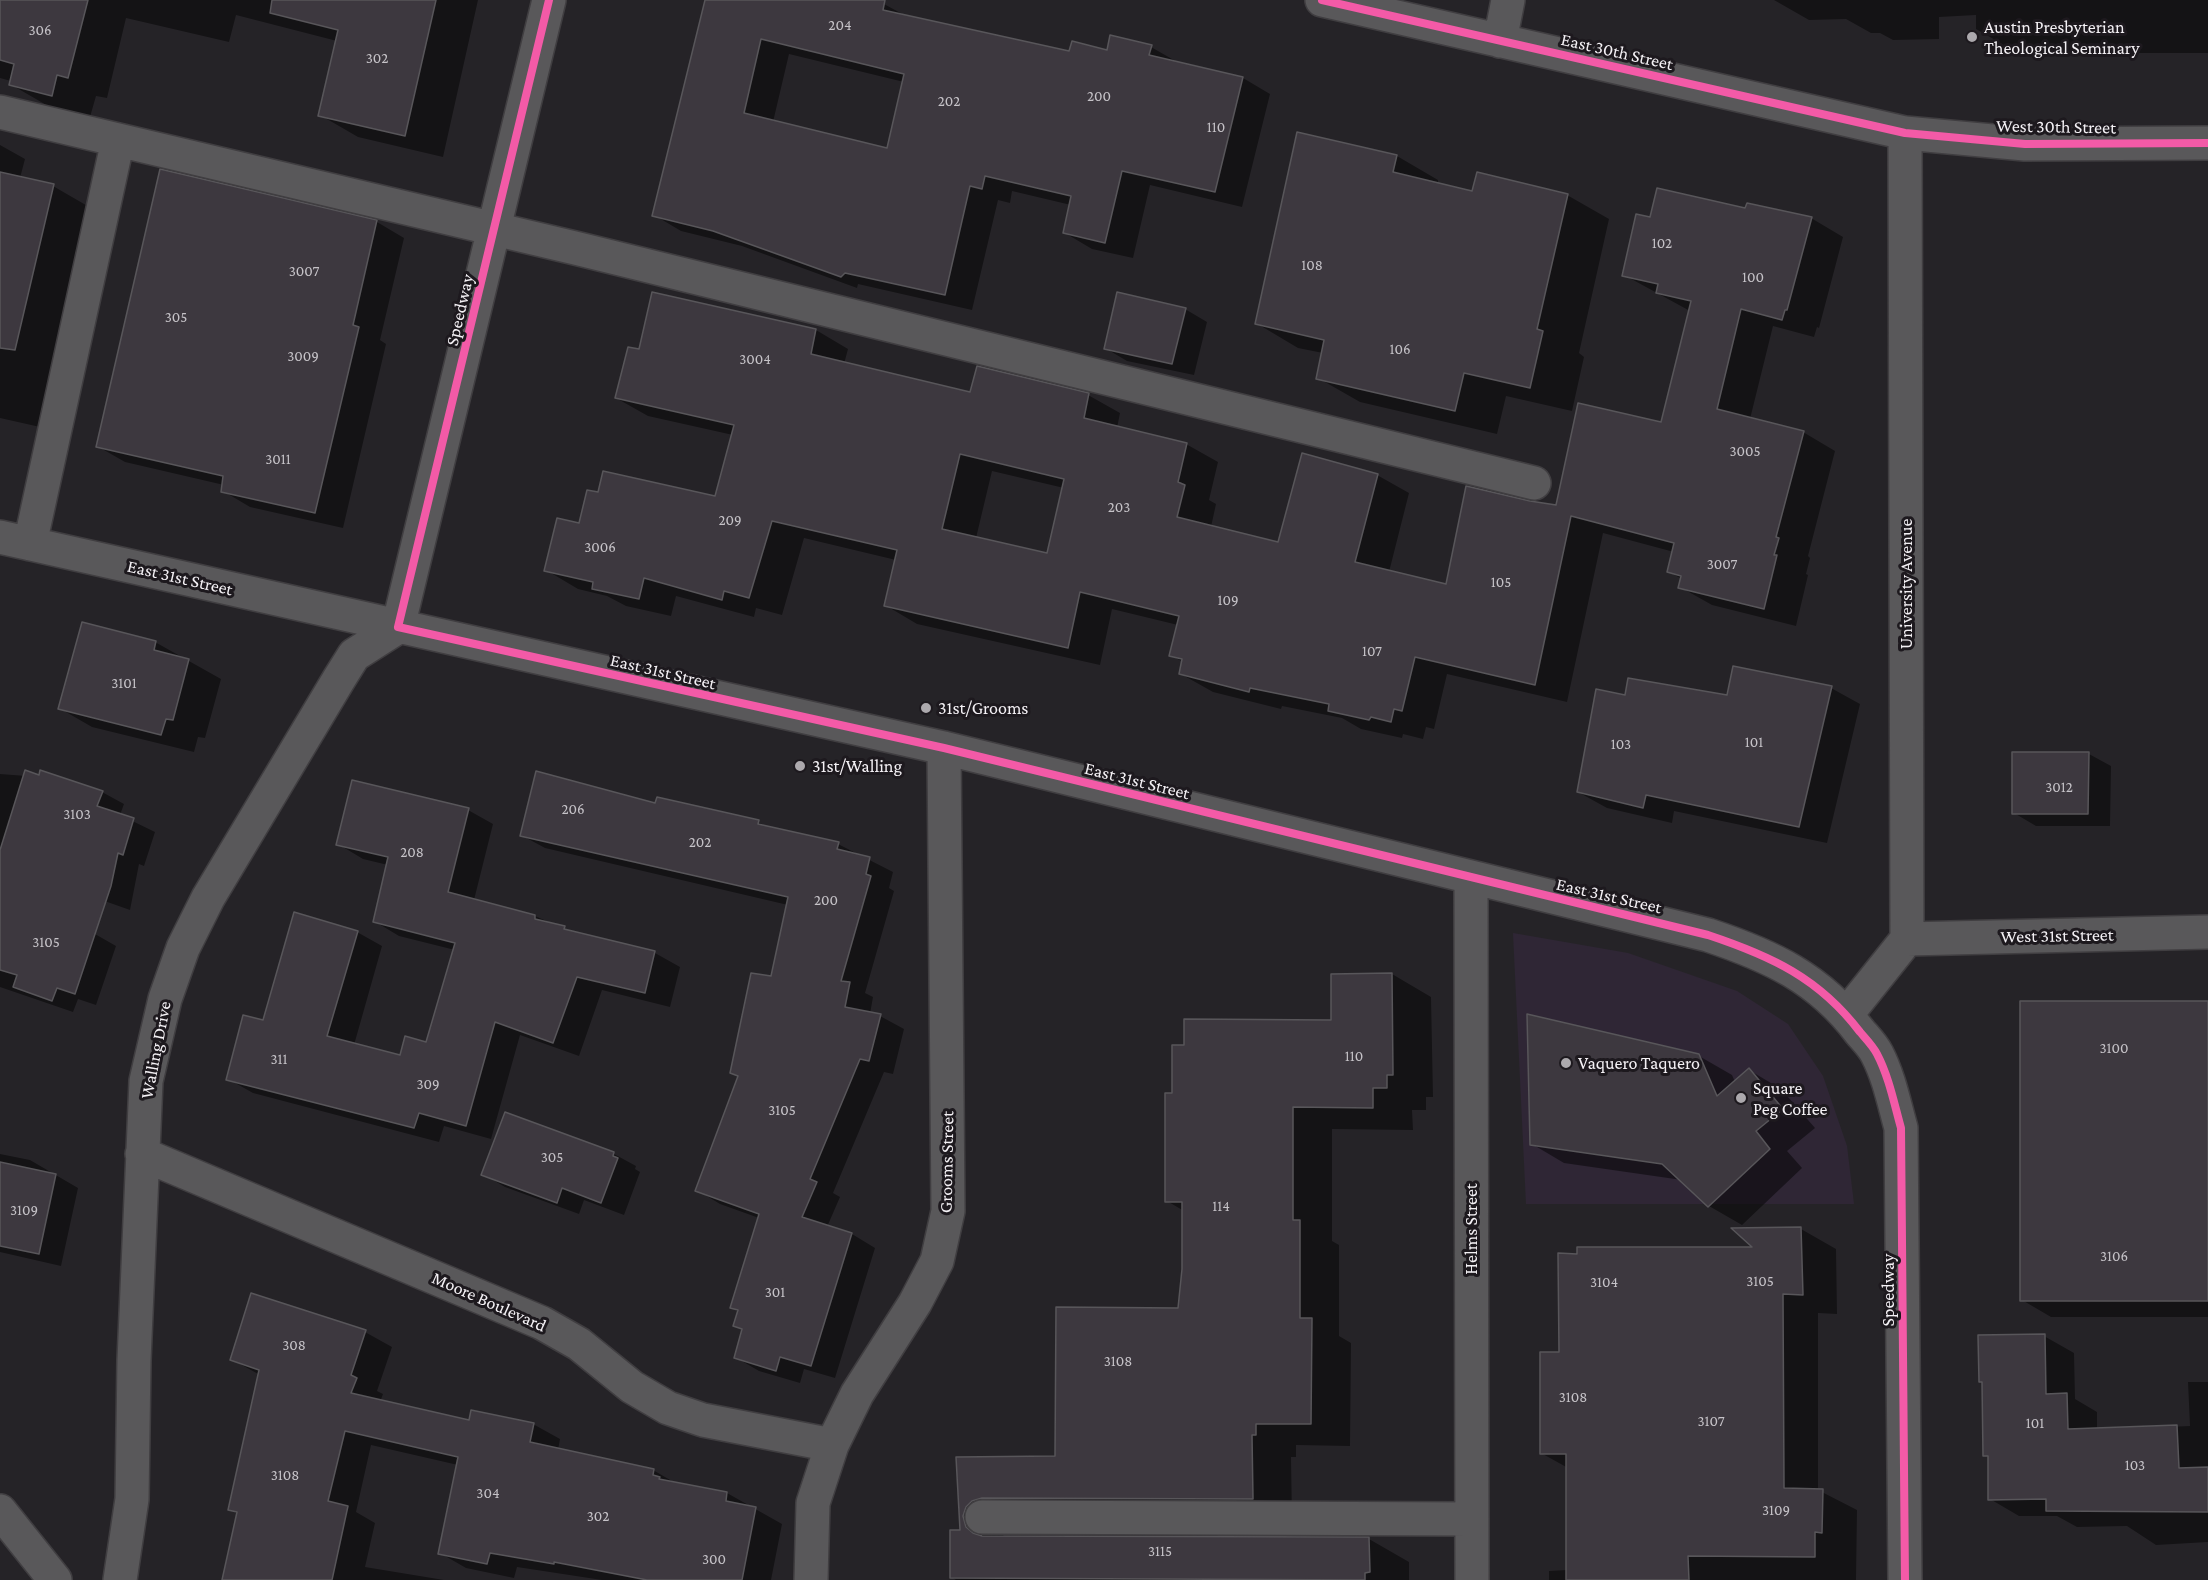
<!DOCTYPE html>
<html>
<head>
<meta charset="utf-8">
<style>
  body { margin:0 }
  canvas { display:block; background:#252327 }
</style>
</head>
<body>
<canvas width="2208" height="1580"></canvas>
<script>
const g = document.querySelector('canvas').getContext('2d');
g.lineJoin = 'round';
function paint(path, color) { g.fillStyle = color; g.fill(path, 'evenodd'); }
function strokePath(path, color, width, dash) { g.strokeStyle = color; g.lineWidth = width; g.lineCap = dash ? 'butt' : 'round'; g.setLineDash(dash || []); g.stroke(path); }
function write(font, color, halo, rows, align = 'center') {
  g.font = font + ' "Crimson Pro",serif'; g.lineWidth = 6; g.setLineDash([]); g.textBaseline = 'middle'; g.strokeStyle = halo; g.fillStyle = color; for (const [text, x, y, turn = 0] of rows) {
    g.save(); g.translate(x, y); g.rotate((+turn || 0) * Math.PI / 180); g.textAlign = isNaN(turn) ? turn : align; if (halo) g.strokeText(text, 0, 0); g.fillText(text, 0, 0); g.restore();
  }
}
const commercial = new Path2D(`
  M 1513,933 L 1628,953 L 1737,991 L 1788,1024 L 1823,1076 L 1847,1146 L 1854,1204 L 1526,1204 Z`);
const shadow = new Path2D(`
  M 0,0 L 478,0 L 443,157 L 358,137 L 320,115 L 337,41 L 236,15 L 229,42 L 126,18 L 107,98 L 96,96 L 90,117 L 48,106 L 10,84 L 11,81 L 0,78 Z
  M 706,0 L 870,0 L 884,4 L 906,16 L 1070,52 L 1108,52 L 1151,47 L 1179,63 L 1243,78 L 1270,94 L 1242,207 L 1150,185 L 1133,258 L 1092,249 L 1065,233 L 1071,205 L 1012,191 L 1010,203 L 998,200 L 972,310 L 858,284 L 857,288 L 742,246 L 681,231 L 654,215 ZM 789,54 L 904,82 L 889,150 L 773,122 Z
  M 1774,0 L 2208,0 L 2208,53 L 2018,53 L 1976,29 L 1976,15 L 1939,17 L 1939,39 L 1893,40 L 1880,33 L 1871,33 L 1846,19 L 1809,20 Z
  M 0,145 L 25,159 L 20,178 L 53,186 L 91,208 L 40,427 L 0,418 Z
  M 1397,156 L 1438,180 L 1438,184 L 1473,193 L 1567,195 L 1609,219 L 1579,353 L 1584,357 L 1572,411 L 1506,396 L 1497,434 L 1360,402 L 1318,378 L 1323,353 L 1298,348 L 1256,323 Z
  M 161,171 L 377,222 L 404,238 L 380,340 L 386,344 L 343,528 L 250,507 L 223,491 L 224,485 L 125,462 L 97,446 Z
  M 1746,210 L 1811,218 L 1843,237 L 1819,328 L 1817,327 L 1814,337 L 1773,326 L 1750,419 L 1803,432 L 1835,451 L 1808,556 L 1810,558 L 1806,574 L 1808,575 L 1796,626 L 1712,605 L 1680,587 L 1682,579 L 1669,572 L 1674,552 L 1603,533 L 1567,702 L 1447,674 L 1434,729 L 1426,727 L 1423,739 L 1403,734 L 1402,738 L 1361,729 L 1342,718 L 1282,706 L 1281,709 L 1213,692 L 1181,674 L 1183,662 L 1171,655 L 1178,625 L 1112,609 L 1100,665 L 917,624 L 885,605 L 896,560 L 804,538 L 782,615 L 756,608 L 754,617 L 676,596 L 671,616 L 626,606 L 607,596 L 578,589 L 546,570 L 580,525 L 716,498 L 733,435 L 648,416 L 616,398 L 641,351 L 654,294 L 816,330 L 848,349 L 844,364 L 972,394 L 1088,395 L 1120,413 L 1117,428 L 1186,444 L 1218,462 L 1209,500 L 1216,504 L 1211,527 L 1279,544 L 1377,475 L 1409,493 L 1389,572 L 1447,585 L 1529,503 L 1557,506 L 1662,424 L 1690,311 L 1624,275 L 1651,219 ZM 992,471 L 1064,488 L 1048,555 L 976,538 Z
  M 1185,309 L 1207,322 L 1194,375 L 1127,361 L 1105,348 Z
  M 155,642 L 221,679 L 205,738 L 198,737 L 194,752 L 92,727 L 59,708 Z
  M 1831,688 L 1860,704 L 1827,843 L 1674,811 L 1672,823 L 1607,808 L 1578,792 L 1626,697 L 1729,697 Z
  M 2089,754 L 2111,766 L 2110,826 L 2036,826 L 2014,813 Z
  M 0,774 L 40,777 L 102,792 L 124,804 L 120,815 L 155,832 L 144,866 L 139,864 L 130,910 L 0,864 Z
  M 657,805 L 758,822 L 767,827 L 838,844 L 893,872 L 889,888 L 894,891 L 865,993 L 873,997 L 870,1014 L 880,1016 L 904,1029 L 893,1074 L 884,1072 L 833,1193 L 840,1197 L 827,1227 L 852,1234 L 875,1248 L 835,1378 L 804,1369 L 800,1383 L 759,1371 L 735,1357 L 743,1330 L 735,1325 L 739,1312 L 732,1308 L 759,1218 L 720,1204 L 697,1190 L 740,1077 L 772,978 L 788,905 L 545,848 L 521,835 Z
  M 468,810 L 493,824 L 474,900 L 535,916 L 574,933 L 655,953 L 680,967 L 670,1007 L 602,990 L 579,1056 L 520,1035 L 491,1139 L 444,1126 L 439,1142 L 253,1093 L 228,1079 L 264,1022 L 357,932 L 382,946 L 354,1045 L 401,1057 L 427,1044 L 455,950 L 399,936 L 374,921 L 388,865 L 363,859 L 338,844 Z
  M 0,923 L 95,934 L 116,946 L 96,1005 L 78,999 L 73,1012 L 0,987 Z
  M 1392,974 L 1431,997 L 1433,1097 L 1426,1097 L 1426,1110 L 1412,1110 L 1413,1130 L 1332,1129 L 1332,1241 L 1339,1245 L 1339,1336 L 1351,1343 L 1350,1446 L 1296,1445 L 1296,1457 L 1291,1457 L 1292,1521 L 1005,1530 L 1003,1537 L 1369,1539 L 1409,1562 L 1409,1580 L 956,1580 L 951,1577 L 962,1531 L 957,1458 L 1056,1457 L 1180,1309 L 1184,1270 L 1184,1211 L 1167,1201 L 1173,1095 L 1185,1046 L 1333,1022 Z
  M 2208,1003 L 2208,1317 L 2051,1317 L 2022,1300 Z
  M 1699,1056 L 1732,1075 L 1735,1082 L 1749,1070 L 1781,1089 L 1815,1128 L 1787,1151 L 1802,1168 L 1742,1225 L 1709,1206 L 1682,1180 L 1564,1163 L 1532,1144 Z
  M 506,1114 L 614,1154 L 636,1166 L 635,1169 L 640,1172 L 624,1215 L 584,1200 L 579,1214 L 505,1187 L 483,1174 Z
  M 0,1154 L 30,1160 L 78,1188 L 61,1266 L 0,1252 Z
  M 1801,1229 L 1836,1249 L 1837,1314 L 1818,1313 L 1818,1490 L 1857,1510 L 1856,1580 L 1549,1580 L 1549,1571 L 1567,1570 L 1568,1468 L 1541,1453 L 1560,1353 L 1756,1249 Z
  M 365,1332 L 392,1347 L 377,1391 L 383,1394 L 380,1402 L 470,1422 L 533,1424 L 560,1439 L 558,1450 L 653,1470 L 677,1484 L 727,1493 L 782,1524 L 771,1580 L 602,1580 L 517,1567 L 514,1578 L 466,1568 L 440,1553 L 458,1465 L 371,1445 L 356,1512 L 375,1523 L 365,1567 L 444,1580 L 223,1580 L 238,1514 L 229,1509 L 260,1375 L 231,1359 Z
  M 2044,1336 L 2074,1353 L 2075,1399 L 2097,1412 L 2097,1430 L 2190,1426 L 2188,1382 L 2208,1382 L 2208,1542 L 2156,1545 L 2127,1526 L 2077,1527 L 2057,1516 L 2019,1516 L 1990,1499 L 1989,1458 L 1985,1455 L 1984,1383 L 1981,1381 Z`);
const building = new Path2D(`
  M 0,0 L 88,0 L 68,78 L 57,75 L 52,96 L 9,85 L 14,64 L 0,60 Z
  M 272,0 L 436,0 L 405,136 L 318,116 L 338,30 L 270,13 Z
  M 705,0 L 885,0 L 883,10 L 1069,51 L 1072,41 L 1107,50 L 1110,35 L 1152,45 L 1149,55 L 1243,77 L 1215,192 L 1122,171 L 1105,243 L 1063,233 L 1071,196 L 985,176 L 982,189 L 970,186 L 945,295 L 845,273 L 841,277 L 713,231 L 652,216 ZM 761,39 L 904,74 L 887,148 L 744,113 Z
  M 1297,132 L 1397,155 L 1393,172 L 1472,191 L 1477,172 L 1568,194 L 1537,329 L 1543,331 L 1530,388 L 1464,373 L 1455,411 L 1316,379 L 1324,340 L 1255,324 Z
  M 160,169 L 377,220 L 353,325 L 359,327 L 315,513 L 221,492 L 223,476 L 96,447 Z
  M 0,172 L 54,184 L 15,350 L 0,348 Z
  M 1657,188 L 1745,208 L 1747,203 L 1812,217 L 1787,310 L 1785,310 L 1782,320 L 1741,309 L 1717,409 L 1804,431 L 1776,537 L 1779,538 L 1774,555 L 1777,555 L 1764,609 L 1678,588 L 1681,576 L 1667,572 L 1674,543 L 1571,516 L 1535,685 L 1415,657 L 1402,711 L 1394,709 L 1391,722 L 1371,717 L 1369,720 L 1328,711 L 1329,704 L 1250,688 L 1249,692 L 1179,674 L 1182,659 L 1169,656 L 1179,616 L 1080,592 L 1068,648 L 884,606 L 897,550 L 772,521 L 749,598 L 724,591 L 722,600 L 644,578 L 639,599 L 592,589 L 593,582 L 544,571 L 557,518 L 579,523 L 587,490 L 598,492 L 603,471 L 715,496 L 734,425 L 615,398 L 628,347 L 639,349 L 652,292 L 816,329 L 811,354 L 970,392 L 977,366 L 1089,393 L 1084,418 L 1187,443 L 1178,482 L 1185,485 L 1177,517 L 1278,542 L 1302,453 L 1378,474 L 1355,562 L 1446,584 L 1466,486 L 1530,501 L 1556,505 L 1578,403 L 1661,422 L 1691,301 L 1656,293 L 1658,284 L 1622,276 L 1636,214 L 1650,217 ZM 960,454 L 1064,479 L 1047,553 L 942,529 Z
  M 1117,292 L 1186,308 L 1172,364 L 1104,349 Z
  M 82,622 L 156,641 L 154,650 L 189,659 L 173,720 L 166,719 L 161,735 L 58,709 Z
  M 1733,666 L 1832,686 L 1799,827 L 1646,795 L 1643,808 L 1577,792 L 1596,689 L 1625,695 L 1628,678 L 1727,695 Z
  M 2012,752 L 2089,752 L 2088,814 L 2012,814 Z
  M 25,770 L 39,775 L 40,770 L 103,791 L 97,806 L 134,818 L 123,855 L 118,853 L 111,886 L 75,994 L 57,988 L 52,1001 L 13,987 L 17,975 L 0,970 L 0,850 Z
  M 536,771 L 655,803 L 657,797 L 759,820 L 758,824 L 839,842 L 837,849 L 870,857 L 866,874 L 871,876 L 841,981 L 850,982 L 845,1007 L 881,1014 L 869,1061 L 860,1059 L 810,1179 L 817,1182 L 802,1217 L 852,1233 L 811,1366 L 780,1357 L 776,1371 L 734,1358 L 742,1329 L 733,1326 L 738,1310 L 730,1308 L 759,1214 L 695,1191 L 738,1076 L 730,1073 L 751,973 L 771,976 L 788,897 L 520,836 Z
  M 352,780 L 469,808 L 448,892 L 535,915 L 535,919 L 565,926 L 564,929 L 655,951 L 645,993 L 577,977 L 553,1043 L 495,1022 L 466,1126 L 419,1113 L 414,1128 L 226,1080 L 243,1015 L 263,1020 L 294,912 L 358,931 L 327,1036 L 400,1055 L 405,1036 L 426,1042 L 455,943 L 373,922 L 388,857 L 336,845 Z
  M 1392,973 L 1393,1075 L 1387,1075 L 1387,1088 L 1373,1088 L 1373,1108 L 1293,1107 L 1293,1220 L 1300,1220 L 1300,1318 L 1312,1318 L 1311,1424 L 1256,1424 L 1256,1435 L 1252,1435 L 1253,1499 L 982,1498 L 972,1501 L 966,1507 L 963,1516 L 966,1527 L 973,1533 L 982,1536 L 1369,1537 L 1370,1572 L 1365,1573 L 1365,1580 L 950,1578 L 950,1530 L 960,1530 L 956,1457 L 1055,1456 L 1056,1307 L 1178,1308 L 1182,1269 L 1182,1202 L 1165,1202 L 1165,1093 L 1172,1093 L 1172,1045 L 1184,1045 L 1184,1019 L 1331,1020 L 1331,974 Z
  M 2020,1001 L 2208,1001 L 2208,1301 L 2020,1301 Z
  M 1527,1014 L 1699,1054 L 1717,1096 L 1749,1068 L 1783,1109 L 1756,1131 L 1770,1149 L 1708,1207 L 1662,1164 L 1530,1145 Z
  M 505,1112 L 614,1152 L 613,1156 L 618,1158 L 601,1203 L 562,1188 L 557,1203 L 481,1175 Z
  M 0,1162 L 56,1174 L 39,1254 L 0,1246 Z
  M 1801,1227 L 1803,1295 L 1783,1294 L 1784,1488 L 1823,1489 L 1822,1533 L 1815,1532 L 1815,1557 L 1688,1556 L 1689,1580 L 1566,1580 L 1566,1454 L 1540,1454 L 1540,1352 L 1559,1352 L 1558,1253 L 1577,1254 L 1577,1247 L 1752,1247 L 1731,1228 Z
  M 251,1293 L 366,1330 L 351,1375 L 357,1378 L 351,1393 L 469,1420 L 471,1410 L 534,1423 L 530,1442 L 654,1469 L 653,1475 L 660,1477 L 659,1479 L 727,1492 L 726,1501 L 756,1507 L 742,1580 L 647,1580 L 554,1562 L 554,1564 L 490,1553 L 487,1564 L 438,1554 L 458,1457 L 345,1431 L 328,1501 L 348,1506 L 332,1580 L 222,1580 L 237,1512 L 228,1510 L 259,1370 L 230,1360 Z
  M 2045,1334 L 2046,1394 L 2067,1393 L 2068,1429 L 2177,1425 L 2179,1468 L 2208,1467 L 2208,1512 L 2046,1511 L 2046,1499 L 1988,1500 L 1988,1456 L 1983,1456 L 1982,1382 L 1979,1382 L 1978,1335 Z`);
const minor = new Path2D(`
  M 1322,0 L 1905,133 L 2025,144 L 2208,143
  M 1500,41 L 1508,0
  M 0,112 L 575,248 L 1534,483
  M 0,537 L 944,748 L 1708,935 C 1771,956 1819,978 1860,1032 C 1866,1039 1873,1046 1877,1054 C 1889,1077 1894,1103 1901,1128 L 1905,1580
  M 30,544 L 118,140
  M 398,627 L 549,0
  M 1471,879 L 1472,1580
  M 1907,939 L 2208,932
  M 1847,1014 L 1907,939 L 1905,133
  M 142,1154 L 542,1323 L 579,1344 L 632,1387 L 668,1408 L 703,1420 L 832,1445
  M 0,1511 L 55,1580
  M 982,1517 L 1472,1519
  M 120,1580 L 132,1499 L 134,1360 L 146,1081 L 165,999 L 183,948 L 208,898 L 339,679 L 354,655 L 398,627
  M 811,1580 L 813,1503 L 832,1445 L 857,1394 L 915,1303 L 937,1261 L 948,1211 L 944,748`);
const cycleway = new Path2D(`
  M 549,0 L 398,627 L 944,748 L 1708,935 C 1771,956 1819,978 1860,1032 C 1866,1039 1873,1046 1877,1054 C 1889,1077 1894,1103 1901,1128 L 1905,1580
  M 1322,0 L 1905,133 L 2025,144 L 2208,143`);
const markers = [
  [1972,37,6,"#aca9ad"],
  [926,708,6,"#aca9ad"],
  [800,766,6,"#aca9ad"],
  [1566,1063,6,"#aca9ad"],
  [1741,1098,6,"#aca9ad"]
];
const numberNames = [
  ["204",840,25],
  ["306",40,30],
  ["302",377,58],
  ["200",1099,96],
  ["202",949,101],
  ["110",1216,127],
  ["102",1662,243],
  ["108",1312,265],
  ["3007",304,271],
  ["100",1753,277],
  ["305",176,317],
  ["106",1400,349],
  ["3009",303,356],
  ["3004",755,359],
  ["3005",1745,451],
  ["3011",278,459],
  ["203",1119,507],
  ["209",730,520],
  ["3006",600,547],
  ["3007",1722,564],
  ["105",1501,582],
  ["109",1228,600],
  ["107",1372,651],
  ["3101",124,683],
  ["101",1754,742],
  ["103",1621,744],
  ["3012",2059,787],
  ["206",573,809],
  ["3103",77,814],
  ["202",700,842],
  ["208",412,852],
  ["200",826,900],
  ["3105",46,942],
  ["3100",2114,1048],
  ["110",1354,1056],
  ["311",279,1059],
  ["309",428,1084],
  ["3105",782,1110],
  ["305",552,1157],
  ["114",1221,1206],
  ["3109",24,1210],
  ["3106",2114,1256],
  ["3105",1760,1281],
  ["3104",1604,1282],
  ["301",775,1292],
  ["308",294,1345],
  ["3108",1118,1361],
  ["3108",1573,1397],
  ["3107",1711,1421],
  ["101",2035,1423],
  ["103",2135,1465],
  ["3108",285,1475],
  ["304",488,1493],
  ["3109",1776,1510],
  ["302",598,1516],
  ["3115",1160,1551],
  ["300",714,1559]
];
const poiNames = [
  ["Austin Presbyterian",1984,27],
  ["Theological Seminary",1984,48],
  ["31st/Grooms",938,708],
  ["31st/Walling",812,766],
  ["Vaquero Taquero",1578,1063],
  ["Square",1753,1088],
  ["Peg Coffee",1753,1109]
];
const streetNames = [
  ["East 30th Street",1617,52,13],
  ["West 30th Street",2056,127,1],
  ["Speedway",460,310,-77],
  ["East 31st Street",180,578,13],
  ["University Avenue",1906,584,-90],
  ["East 31st Street",663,672,13],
  ["East 31st Street",1137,781,14],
  ["East 31st Street",1609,896,13],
  ["West 31st Street",2057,936,-1],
  ["Walling Drive",156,1050,-79],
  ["Grooms Street",947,1162,-89],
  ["Helms Street",1471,1229,-90],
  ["Speedway",1888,1290,-90],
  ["Moore Boulevard",489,1302,24]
];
paint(commercial, '#2f2635');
paint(shadow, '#0007');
paint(building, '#3d383f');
strokePath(building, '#58565a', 1.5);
strokePath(minor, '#403e41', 36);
strokePath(minor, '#59585a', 33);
strokePath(cycleway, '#f35aa7', 8);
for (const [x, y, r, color] of markers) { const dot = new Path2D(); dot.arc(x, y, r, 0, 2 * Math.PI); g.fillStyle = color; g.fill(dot); strokePath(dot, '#1d191e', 2); }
write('15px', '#c6c3c8', null, numberNames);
write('18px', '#f4f1f5', '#1d191e', poiNames, 'left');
write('18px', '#f4f1f5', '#1d191e', streetNames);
</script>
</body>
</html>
